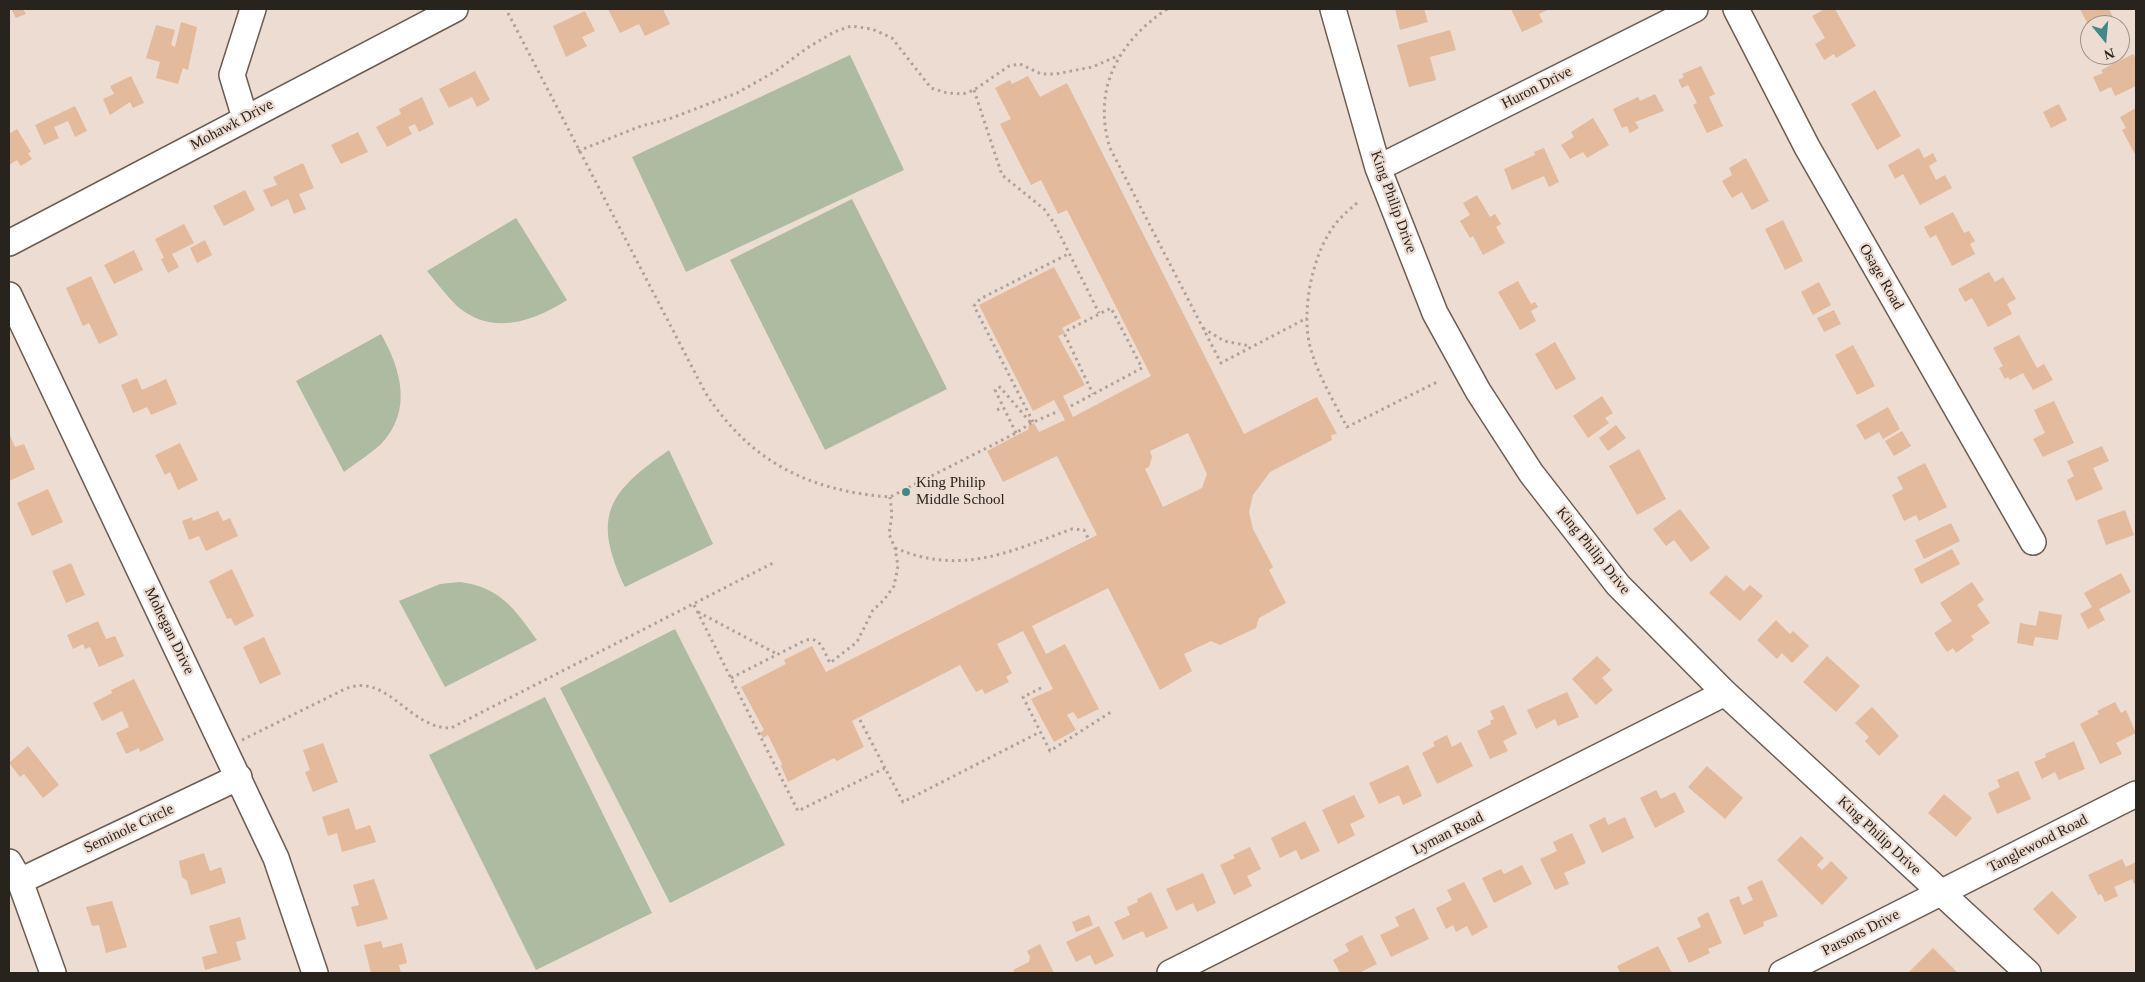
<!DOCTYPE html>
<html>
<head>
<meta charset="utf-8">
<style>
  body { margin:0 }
  #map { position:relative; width:2145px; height:982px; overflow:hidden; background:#eddcd1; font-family:"Times New Roman",serif }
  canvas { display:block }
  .frame { position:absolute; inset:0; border:10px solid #29231e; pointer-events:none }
  .north { position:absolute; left:2080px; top:15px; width:50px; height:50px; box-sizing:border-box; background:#eddcd1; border:1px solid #9f9289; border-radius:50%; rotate:163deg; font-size:14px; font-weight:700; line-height:20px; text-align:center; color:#29231e }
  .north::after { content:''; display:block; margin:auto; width:18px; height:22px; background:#418988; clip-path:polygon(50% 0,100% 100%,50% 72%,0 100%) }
</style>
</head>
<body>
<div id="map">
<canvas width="2145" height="982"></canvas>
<div class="frame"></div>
<div class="north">N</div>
</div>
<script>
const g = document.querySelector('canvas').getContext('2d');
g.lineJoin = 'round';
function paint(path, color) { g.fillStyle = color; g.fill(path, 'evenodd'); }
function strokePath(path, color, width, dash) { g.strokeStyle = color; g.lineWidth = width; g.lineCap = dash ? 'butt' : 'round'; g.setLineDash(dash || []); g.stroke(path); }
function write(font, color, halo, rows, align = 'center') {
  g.font = font + ' "Times New Roman",serif'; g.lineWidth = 4.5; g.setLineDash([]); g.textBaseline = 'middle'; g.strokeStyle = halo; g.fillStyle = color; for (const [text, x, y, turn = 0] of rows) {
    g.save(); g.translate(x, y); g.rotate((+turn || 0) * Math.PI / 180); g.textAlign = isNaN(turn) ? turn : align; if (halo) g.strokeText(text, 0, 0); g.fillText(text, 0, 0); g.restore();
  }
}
const green = new Path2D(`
  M 850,55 L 904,170 L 686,272 L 632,157 Z
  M 852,199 L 947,389 L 825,450 L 730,260 Z
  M 516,218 L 567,300 C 533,322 491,336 457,306 C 446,295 436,282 427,271 Z
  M 381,334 C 401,369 413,411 381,444 C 370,454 356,463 344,472 L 296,381 Z
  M 669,450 L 713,544 L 625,587 C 591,515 609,492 669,450 Z
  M 460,582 C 501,587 515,610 537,640 L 445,687 L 399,601 L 440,584 Z
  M 675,629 L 785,845 L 670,903 L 560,688 Z
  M 545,697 L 652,913 L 536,970 L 429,755 Z`);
const building = new Path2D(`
  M 11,9 L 23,9 L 26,14 L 16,18 Z
  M 608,9 L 663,9 L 670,24 L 645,36 L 639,24 L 620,33 Z
  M 1395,9 L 1424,9 L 1428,22 L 1400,30 Z
  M 1511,9 L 1549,9 L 1539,14 L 1543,22 L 1522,32 Z
  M 1825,9 L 1835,9 L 1856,46 L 1836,58 L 1834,54 L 1824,60 L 1815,44 L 1825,38 L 1812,16 Z
  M 2080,9 L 2109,9 L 2117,25 L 2090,25 L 2090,29 Z
  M 585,11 L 595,31 L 582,37 L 587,46 L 566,57 L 553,26 Z
  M 181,22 L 197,27 L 188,70 L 183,68 L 178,84 L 156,78 L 160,62 L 146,58 L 156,25 L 175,30 L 171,45 L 175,47 Z
  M 1450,30 L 1456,50 L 1430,57 L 1436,80 L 1409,87 L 1397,45 Z
  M 2133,54 L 2136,59 L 2136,86 L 2115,96 L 2111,87 L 2100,92 L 2093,77 L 2103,73 L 2101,70 Z
  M 1701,66 L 1715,94 L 1709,97 L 1723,126 L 1707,133 L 1693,105 L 1697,103 L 1688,85 L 1682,88 L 1678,80 L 1684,77 L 1682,74 Z
  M 475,71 L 490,100 L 477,107 L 472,97 L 449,108 L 439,89 Z
  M 131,76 L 144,103 L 133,108 L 130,102 L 110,115 L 103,99 L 114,94 L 110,86 Z
  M 1028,76 L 1040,97 L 1067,83 L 1244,434 L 1317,397 L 1337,434 L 1331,435 L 1332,440 L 1270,472 L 1253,495 L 1249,512 L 1253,529 L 1273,567 L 1269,570 L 1286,603 L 1259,618 L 1256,628 L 1220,645 L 1211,641 L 1184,654 L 1192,671 L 1160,690 L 1108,588 L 1032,626 L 1046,654 L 1065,644 L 1099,709 L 1078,719 L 1073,712 L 1067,715 L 1076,730 L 1054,742 L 1031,699 L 1053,689 L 1023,631 L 997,644 L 1012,673 L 1006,677 L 1009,682 L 985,694 L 982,689 L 976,692 L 960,665 L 852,721 L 864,747 L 837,761 L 834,758 L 788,782 L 781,766 L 782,764 L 768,735 L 763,738 L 760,733 L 764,730 L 741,687 L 786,664 L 784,660 L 812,646 L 826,672 L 1097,535 L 1057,456 L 1003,482 L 987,451 L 1029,429 L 1028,426 L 1034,423 L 1039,432 L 1065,420 L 1054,400 L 1033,411 L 979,305 L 1054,267 L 1081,318 L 1062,328 L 1065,333 L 1058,336 L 1085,385 L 1063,396 L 1073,417 L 1151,376 L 1067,210 L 1058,214 L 1041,180 L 1031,185 L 1000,124 L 1011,119 L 995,88 L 1010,80 L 1012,84 ZM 1188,433 L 1207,474 L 1202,488 L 1163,507 L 1145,469 L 1149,467 L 1152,457 L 1150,451 Z
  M 1875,90 L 1901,136 L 1877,150 L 1851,104 Z
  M 1655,94 L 1664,111 L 1635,122 L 1639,128 L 1630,133 L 1627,126 L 1622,128 L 1613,109 L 1638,97 L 1640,101 Z
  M 422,97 L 434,124 L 419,132 L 415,124 L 408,127 L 412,134 L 387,147 L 376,127 L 401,114 L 399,109 Z
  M 2059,104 L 2067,120 L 2051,128 L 2043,112 Z
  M 75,106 L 87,131 L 75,137 L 68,121 L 54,127 L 59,138 L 44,145 L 35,125 Z
  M 2136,108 L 2136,156 L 2122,130 L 2126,128 L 2120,117 Z
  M 1593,118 L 1609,145 L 1587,158 L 1583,152 L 1570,159 L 1561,145 L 1574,137 L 1571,132 Z
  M 17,129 L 31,152 L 28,153 L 32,159 L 21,166 L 17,160 L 9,165 L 9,134 Z
  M 358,132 L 368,152 L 341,164 L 331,145 Z
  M 1544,148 L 1559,182 L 1549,187 L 1544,176 L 1512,190 L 1504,169 L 1535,155 L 1534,152 Z
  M 1919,148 L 1924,158 L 1933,153 L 1937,161 L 1929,166 L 1936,180 L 1945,175 L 1952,188 L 1920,205 L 1903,174 L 1895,179 L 1888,165 Z
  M 1746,158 L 1769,201 L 1752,210 L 1742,192 L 1732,198 L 1722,181 L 1732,175 L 1729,168 Z
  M 303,163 L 314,188 L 299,194 L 306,209 L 294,214 L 288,199 L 271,207 L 263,190 L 277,185 L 273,177 Z
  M 245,190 L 255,210 L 224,226 L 213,206 Z
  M 1477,195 L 1490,217 L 1495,214 L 1501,224 L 1496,227 L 1505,243 L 1483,255 L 1473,236 L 1470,238 L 1460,221 L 1470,215 L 1463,203 Z
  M 1953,212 L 1964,233 L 1969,231 L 1975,241 L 1970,244 L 1975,254 L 1952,266 L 1936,235 L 1930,238 L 1924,227 Z
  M 1783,220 L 1803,261 L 1785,270 L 1765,229 Z
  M 184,224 L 194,243 L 172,254 L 179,267 L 168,273 L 161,259 L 164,258 L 155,239 Z
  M 205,240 L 212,255 L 197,263 L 190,248 Z
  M 134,250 L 143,270 L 114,284 L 104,265 Z
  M 1989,272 L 1995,282 L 2003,277 L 2016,299 L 2007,304 L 2012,314 L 1988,327 L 1972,298 L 1965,302 L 1958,289 Z
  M 91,276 L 118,335 L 99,344 L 89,323 L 83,326 L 66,288 Z
  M 1518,281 L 1531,304 L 1535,302 L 1538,307 L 1531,311 L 1536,321 L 1520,330 L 1498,292 Z
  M 1819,282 L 1831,305 L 1813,315 L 1801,292 Z
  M 1834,310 L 1841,324 L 1824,332 L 1817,318 Z
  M 2019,335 L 2037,368 L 2044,364 L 2053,380 L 2033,390 L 2023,373 L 2010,380 L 2008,377 L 2005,379 L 1999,368 L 2003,366 L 1993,348 Z
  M 1555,342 L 1576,379 L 1556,390 L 1535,354 Z
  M 1853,345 L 1875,386 L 1857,395 L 1835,355 Z
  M 137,378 L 142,390 L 166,379 L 177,404 L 151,415 L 147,407 L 133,413 L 121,385 Z
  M 1602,396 L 1613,413 L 1605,418 L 1609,423 L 1588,438 L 1573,416 Z
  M 2054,401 L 2074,443 L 2043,457 L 2033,439 L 2045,433 L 2034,410 Z
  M 1888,407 L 1900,429 L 1883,439 L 1879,432 L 1865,440 L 1856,425 Z
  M 1616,425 L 1626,438 L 1608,451 L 1599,438 Z
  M 1902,431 L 1911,446 L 1894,456 L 1885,441 Z
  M 9,433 L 15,447 L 24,444 L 35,469 L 9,481 Z
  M 180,443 L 198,480 L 178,490 L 170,472 L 165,475 L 155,455 Z
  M 2102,446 L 2109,461 L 2093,468 L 2103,489 L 2076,501 L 2067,480 L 2074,476 L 2067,461 Z
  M 1639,449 L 1666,499 L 1637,515 L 1609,466 Z
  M 1925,463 L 1947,507 L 1919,521 L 1916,515 L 1904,521 L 1892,495 L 1903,489 L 1897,477 Z
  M 48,489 L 63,522 L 32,536 L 17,503 Z
  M 1680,509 L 1710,548 L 1691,562 L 1674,540 L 1666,546 L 1653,529 Z
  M 2125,510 L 2134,535 L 2106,545 L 2097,520 Z
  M 218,511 L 223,521 L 230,518 L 238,536 L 206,551 L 199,536 L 189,540 L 182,521 L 192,517 L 193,521 Z
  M 1951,523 L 1960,541 L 1924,559 L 1915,540 Z
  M 1952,549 L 1960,564 L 1921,584 L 1914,569 Z
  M 71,563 L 85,595 L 66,603 L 52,571 Z
  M 232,569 L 254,616 L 235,626 L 231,618 L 227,619 L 209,581 Z
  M 2121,573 L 2131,592 L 2099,609 L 2105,620 L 2088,629 L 2080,614 L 2092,607 L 2084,593 Z
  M 1726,575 L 1744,591 L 1750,585 L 1763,596 L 1740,621 L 1709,593 Z
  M 1972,582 L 1984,600 L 1977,605 L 1990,623 L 1971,636 L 1974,640 L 1956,653 L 1953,648 L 1947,652 L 1934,633 L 1952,621 L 1940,603 Z
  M 2039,611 L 2062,615 L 2058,640 L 2035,637 L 2033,646 L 2017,643 L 2020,623 L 2036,626 Z
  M 1776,620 L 1790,634 L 1793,631 L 1809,646 L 1792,663 L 1782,653 L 1777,659 L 1757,640 Z
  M 98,621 L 106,639 L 115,636 L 124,656 L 99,667 L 90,647 L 85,649 L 83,644 L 73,649 L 67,635 Z
  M 264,637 L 281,674 L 260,684 L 243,647 Z
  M 1597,656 L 1611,670 L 1602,678 L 1613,690 L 1596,705 L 1572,679 Z
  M 1827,656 L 1860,686 L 1836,712 L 1803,682 Z
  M 134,679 L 164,740 L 140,752 L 139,748 L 126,754 L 116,733 L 129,727 L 122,711 L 102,721 L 93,703 L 112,693 L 111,690 Z
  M 1567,692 L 1579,717 L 1558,726 L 1555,719 L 1536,729 L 1527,710 Z
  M 2115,702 L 2121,713 L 2126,710 L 2136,733 L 2116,743 L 2122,754 L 2100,764 L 2080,724 L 2099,714 L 2097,711 Z
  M 1504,705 L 1517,734 L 1503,741 L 1508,751 L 1490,759 L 1477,731 L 1491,724 L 1490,721 L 1494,719 L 1490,711 Z
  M 1872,707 L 1899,736 L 1879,756 L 1865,741 L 1869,737 L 1855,723 Z
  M 1447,735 L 1452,747 L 1461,742 L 1473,766 L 1437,784 L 1422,753 L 1435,746 L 1433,742 Z
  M 2074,741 L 2085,769 L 2059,780 L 2055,772 L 2042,779 L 2034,762 L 2046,757 L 2045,754 Z
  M 323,743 L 338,782 L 313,792 L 305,772 L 310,770 L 303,750 Z
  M 28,746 L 59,785 L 43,798 L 24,774 L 20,777 L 9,763 Z
  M 1408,765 L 1422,796 L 1403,805 L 1399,795 L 1379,804 L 1369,783 Z
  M 1707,766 L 1743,798 L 1725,819 L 1688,787 Z
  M 2018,771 L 2031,799 L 1997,814 L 1988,793 L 2000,787 L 1997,780 Z
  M 1656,790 L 1661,799 L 1675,792 L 1685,812 L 1655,828 L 1640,798 Z
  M 1944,794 L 1972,818 L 1956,837 L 1928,813 Z
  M 1354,795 L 1365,817 L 1350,824 L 1355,835 L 1338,844 L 1322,810 Z
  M 349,808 L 356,830 L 370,825 L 376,842 L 342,852 L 337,833 L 328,836 L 322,817 Z
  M 1605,817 L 1608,825 L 1625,817 L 1634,838 L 1602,853 L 1589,825 Z
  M 1305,821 L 1320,851 L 1301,860 L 1296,850 L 1280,858 L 1271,838 Z
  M 1572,833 L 1586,863 L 1564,873 L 1569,884 L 1555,890 L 1540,859 L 1557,851 L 1553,842 Z
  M 1801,836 L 1824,858 L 1817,865 L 1822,870 L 1831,861 L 1848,878 L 1822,905 L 1777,860 Z
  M 1250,847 L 1261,869 L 1247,876 L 1252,886 L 1234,895 L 1220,865 L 1235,858 L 1233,855 Z
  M 204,853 L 210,871 L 221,867 L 226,883 L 191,895 L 187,881 L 182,877 L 179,861 Z
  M 2122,859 L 2126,867 L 2136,862 L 2136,883 L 2134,884 L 2132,879 L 2114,887 L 2118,896 L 2105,902 L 2101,894 L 2098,895 L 2088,875 Z
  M 1522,865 L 1532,884 L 1494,903 L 1482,878 L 1501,869 L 1504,874 Z
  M 1203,873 L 1216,903 L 1197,912 L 1193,903 L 1176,911 L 1166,889 Z
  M 374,879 L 388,919 L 357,927 L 351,907 L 359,905 L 353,885 Z
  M 1762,880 L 1778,916 L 1763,922 L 1764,926 L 1744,935 L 1729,900 L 1739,896 L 1742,905 L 1753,900 L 1747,887 Z
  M 1464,882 L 1488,927 L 1472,936 L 1467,926 L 1456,932 L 1453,925 L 1446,929 L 1436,908 L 1452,900 L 1447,890 Z
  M 2052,891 L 2077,917 L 2058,935 L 2033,909 Z
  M 1151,892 L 1168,928 L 1146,938 L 1143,931 L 1123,940 L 1114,922 L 1130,915 L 1127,907 L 1138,902 L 1137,899 Z
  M 112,901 L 127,947 L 106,953 L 99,925 L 92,926 L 86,907 Z
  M 1414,908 L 1429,939 L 1391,957 L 1380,935 L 1399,926 L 1395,917 Z
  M 1708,912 L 1722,943 L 1708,949 L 1710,953 L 1689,963 L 1677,938 L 1701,927 L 1697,918 Z
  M 1089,915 L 1093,925 L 1076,932 L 1072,922 Z
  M 240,917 L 246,939 L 236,942 L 241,960 L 205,970 L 202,957 L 217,953 L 209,926 Z
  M 1099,926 L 1114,956 L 1095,965 L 1090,955 L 1076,962 L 1066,942 Z
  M 1362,935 L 1377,964 L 1359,973 L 1340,973 L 1333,960 L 1349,951 L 1345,944 Z
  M 381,941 L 383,948 L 402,943 L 407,963 L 399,965 L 401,973 L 371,973 L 364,945 Z
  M 1040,944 L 1054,973 L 1015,973 L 1013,970 L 1029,962 L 1030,957 L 1027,951 Z
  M 1658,946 L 1672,973 L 1620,973 L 1617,966 Z
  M 1933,948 L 1958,973 L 1909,972 Z`);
const path = new Path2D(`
  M 1167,9 C 1118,42 1092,89 1110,148 L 1221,363 L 1307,318
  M 508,13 L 705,392 C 750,462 809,491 890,497 L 1016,433 L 1031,423 L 1059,411
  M 974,90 L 1002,175 L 1044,209 L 1054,223 L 1099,313
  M 578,151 L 641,126 L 669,119 L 737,93 L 776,71 L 807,48 L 834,32 L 851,26 L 872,29 L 892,38 L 931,88 L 947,93 L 963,94 L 974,90 L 1009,66 L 1020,64 L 1041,74 L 1056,74 L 1092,67 L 1118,56
  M 1357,203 C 1350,209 1343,215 1337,222 C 1312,252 1300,313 1311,350 C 1319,377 1334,402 1347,427 L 1439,381
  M 1203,328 L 1224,341 L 1250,346
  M 1071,406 L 1142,368 L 1111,308 L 1068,330 L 1065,335 L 1093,394
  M 997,410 L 1003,407
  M 1033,422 L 974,306 L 980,299 L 1068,254
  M 1016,433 L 995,390 L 1000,387 L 1031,423
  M 895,548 C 961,576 1009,552 1072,529 L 1084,530 L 1088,538
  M 694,605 L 798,811 L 885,768 L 903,802 L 1040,732
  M 698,612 L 777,654
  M 731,678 L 806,640 C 821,636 824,652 830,663 L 857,642 L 873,610 L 884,600 L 894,586 L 898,566 L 895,548 L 889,534 L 892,515 L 890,497
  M 1041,688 L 1023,697 L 1050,751 L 1111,712
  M 860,720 L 885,768
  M 242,740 L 345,689 C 387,671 409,729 451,728 L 775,562`);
const minor = new Path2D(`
  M 1333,9 L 1378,168 L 1435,313 L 1478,391 L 1531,473 L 1618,585 L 1725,693 L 2028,973
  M 1736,9 L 1807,147 L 2033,542
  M 245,118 L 232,75 L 253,9
  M 1378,168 L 1695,9
  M 9,243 L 455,9
  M 9,295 L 276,858 L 315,973
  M 9,862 L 20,881 L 53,973
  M 20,881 L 239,777
  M 1170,973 L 1725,693
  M 1782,973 L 2136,794`);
const markers = [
  [906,492,5,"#418988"]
];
const streetNames = [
  ["Huron Drive",1537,88,-27],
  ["Mohawk Drive",232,125,-28],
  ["King Philip Drive",1393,202,70],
  ["Osage Road",1881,277,60],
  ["King Philip Drive",1593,551,51],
  ["Mohegan Drive",169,631,64],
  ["Seminole Circle",129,829,-25],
  ["Lyman Road",1448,834,-27],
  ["King Philip Drive",1879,836,43],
  ["Tanglewood Road",2038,844,-27],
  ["Parsons Drive",1861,933,-27]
];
const poiNames = [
  ["King Philip",916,483],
  ["Middle School",916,500]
];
paint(green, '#adbba0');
paint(building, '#e3ba9b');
strokePath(minor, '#6b5c52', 28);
strokePath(path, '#b0a299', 3, [2.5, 4]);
strokePath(minor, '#fff', 25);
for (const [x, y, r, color] of markers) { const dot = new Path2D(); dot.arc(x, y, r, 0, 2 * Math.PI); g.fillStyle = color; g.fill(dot); strokePath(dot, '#eddcd1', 2); }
write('15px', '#29231e', '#eddcd1', streetNames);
write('15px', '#29231e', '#eddcd1', poiNames, 'left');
</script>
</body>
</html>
